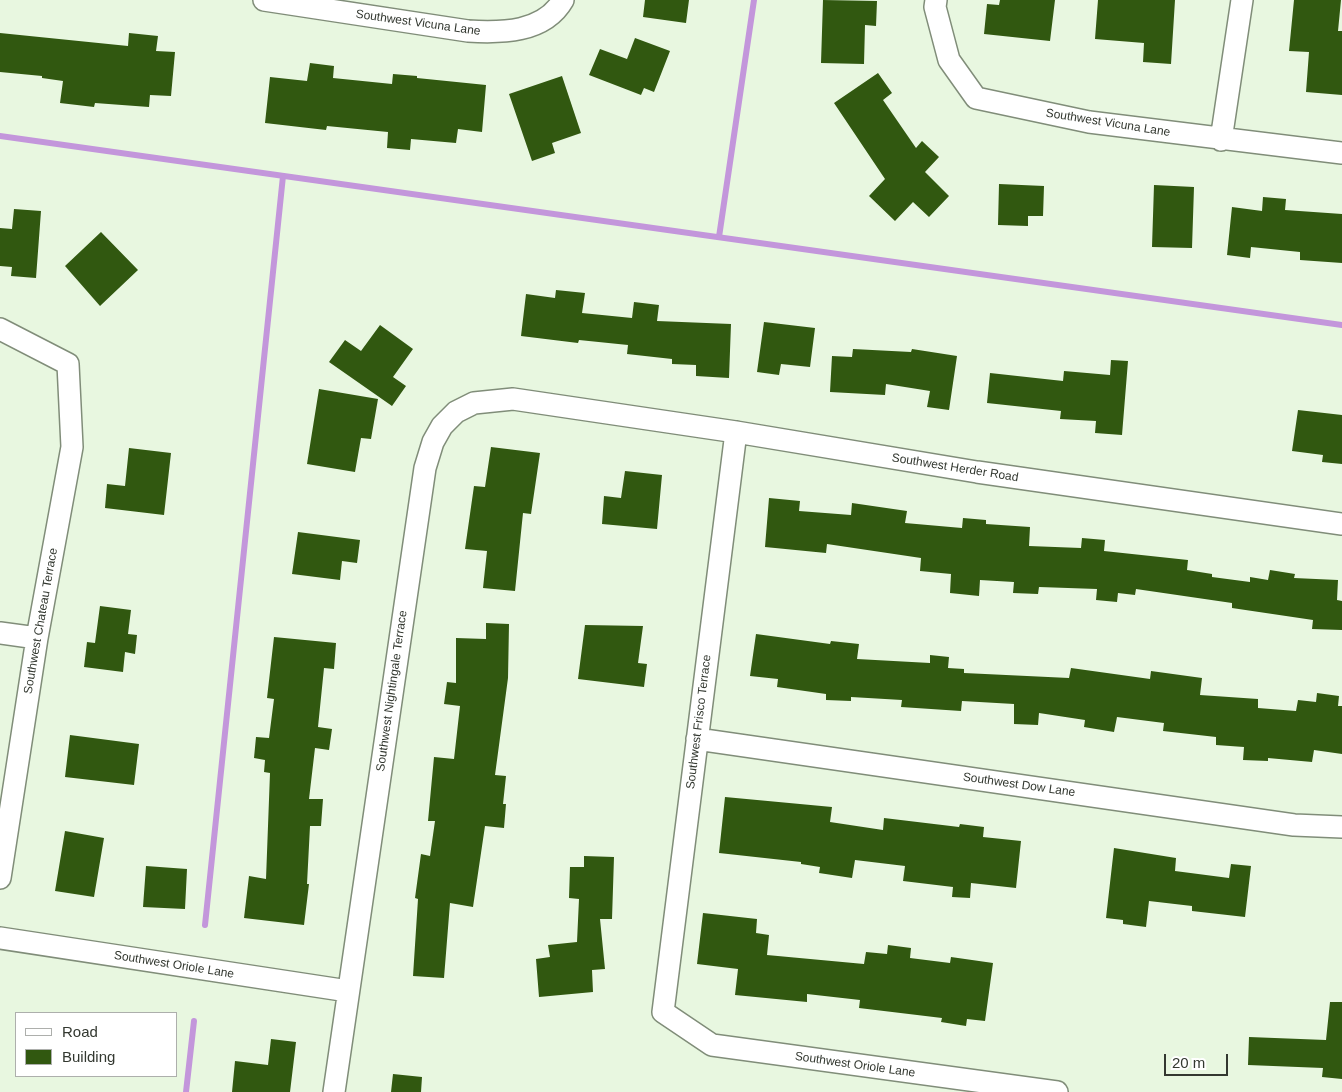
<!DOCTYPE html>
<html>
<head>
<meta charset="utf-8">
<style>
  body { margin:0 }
  #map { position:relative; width:1342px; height:1092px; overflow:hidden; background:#e8f7e0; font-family:Helvetica,sans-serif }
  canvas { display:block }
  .legend { position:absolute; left:15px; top:1012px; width:162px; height:65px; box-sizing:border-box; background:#fff; border:1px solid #adafac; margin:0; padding:6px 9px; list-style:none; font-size:15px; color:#333830 }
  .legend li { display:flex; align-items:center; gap:10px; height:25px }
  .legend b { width:25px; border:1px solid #adafac }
  .scale { position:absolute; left:1164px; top:1054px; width:64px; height:22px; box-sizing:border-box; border:2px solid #333830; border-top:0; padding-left:6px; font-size:15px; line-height:18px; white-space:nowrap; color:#333830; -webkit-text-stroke:4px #fff; paint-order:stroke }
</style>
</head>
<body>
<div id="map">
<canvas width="1342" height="1092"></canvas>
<ul class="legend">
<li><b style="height:6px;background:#fff"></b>Road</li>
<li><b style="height:14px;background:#315810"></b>Building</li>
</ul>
<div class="scale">20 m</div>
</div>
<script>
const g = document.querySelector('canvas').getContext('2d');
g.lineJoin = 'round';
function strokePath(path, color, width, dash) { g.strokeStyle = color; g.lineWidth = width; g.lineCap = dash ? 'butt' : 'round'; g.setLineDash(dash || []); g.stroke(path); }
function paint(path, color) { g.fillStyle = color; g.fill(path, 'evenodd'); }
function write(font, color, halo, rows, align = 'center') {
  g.font = font + ' Helvetica,sans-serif'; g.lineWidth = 5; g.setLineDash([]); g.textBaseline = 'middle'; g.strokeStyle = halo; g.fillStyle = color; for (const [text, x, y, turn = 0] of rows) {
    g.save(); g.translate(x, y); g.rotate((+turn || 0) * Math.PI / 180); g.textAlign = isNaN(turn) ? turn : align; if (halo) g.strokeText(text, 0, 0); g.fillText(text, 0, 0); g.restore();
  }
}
const stream = new Path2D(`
  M 0,136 L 1342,325
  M 719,237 L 754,0
  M 205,925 L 283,176
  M 186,1092 L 194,1021`);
const building = new Path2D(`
  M 645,0 L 689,0 L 686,23 L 643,17 Z
  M 823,0 L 877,1 L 876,26 L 865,25 L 864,64 L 821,63 Z
  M 1000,0 L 1055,0 L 1050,41 L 984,34 L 987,4 L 999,5 Z
  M 1098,0 L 1175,0 L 1171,64 L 1143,62 L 1144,43 L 1095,39 Z
  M 1294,0 L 1341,0 L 1338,31 L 1342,31 L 1342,95 L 1306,92 L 1309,52 L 1289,51 Z
  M 0,33 L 128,46 L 129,33 L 158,36 L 156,51 L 175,52 L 171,96 L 150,95 L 149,107 L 95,103 L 94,107 L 60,103 L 63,81 L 42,78 L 42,76 L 0,72 Z
  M 635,38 L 670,51 L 654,92 L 644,88 L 641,95 L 589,75 L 600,49 L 627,59 Z
  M 310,63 L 334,66 L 333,78 L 392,84 L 393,74 L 417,76 L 417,78 L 486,85 L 482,132 L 458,129 L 456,143 L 411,139 L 410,150 L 387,148 L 388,132 L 327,126 L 326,130 L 265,123 L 270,77 L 307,81 Z
  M 878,73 L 892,93 L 883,100 L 916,148 L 922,141 L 939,157 L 925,172 L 949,196 L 929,217 L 913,202 L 895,221 L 869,196 L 885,179 L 834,103 Z
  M 562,76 L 581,133 L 552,143 L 555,153 L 532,161 L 509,94 Z
  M 999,184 L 1044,186 L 1043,216 L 1028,216 L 1028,226 L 998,225 Z
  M 1154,185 L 1194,187 L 1192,248 L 1152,247 Z
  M 1263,197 L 1286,199 L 1285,210 L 1342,214 L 1342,263 L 1300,260 L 1300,252 L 1251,247 L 1250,258 L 1227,255 L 1232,207 L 1262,211 Z
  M 14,209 L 41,211 L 36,278 L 11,276 L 12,267 L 0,266 L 0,228 L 12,229 Z
  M 101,232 L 138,270 L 100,306 L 65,266 Z
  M 556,290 L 585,293 L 582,313 L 632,318 L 634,302 L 659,305 L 657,321 L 731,324 L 729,378 L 696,376 L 696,365 L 672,364 L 672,359 L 627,354 L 628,345 L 579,340 L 578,343 L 521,336 L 526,294 L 555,298 Z
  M 764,322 L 815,328 L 810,367 L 781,364 L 779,375 L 757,372 Z
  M 380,325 L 413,349 L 393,377 L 406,386 L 392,406 L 329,362 L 345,340 L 361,351 Z
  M 853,349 L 911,352 L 912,349 L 957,356 L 949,410 L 927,407 L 930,391 L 886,384 L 885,395 L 830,392 L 832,356 L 852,357 Z
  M 1111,360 L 1128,361 L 1122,435 L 1095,433 L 1096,421 L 1060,419 L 1061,411 L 987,403 L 990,373 L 1063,381 L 1064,371 L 1110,375 Z
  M 319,389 L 378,399 L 371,439 L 361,438 L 355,472 L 307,464 Z
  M 1298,410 L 1342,415 L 1342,464 L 1322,462 L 1323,455 L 1292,451 Z
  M 491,447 L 540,453 L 531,514 L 523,513 L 515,591 L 483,588 L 487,551 L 465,549 L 474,486 L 485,487 Z
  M 129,448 L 171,453 L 164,515 L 105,508 L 107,484 L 125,486 Z
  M 625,471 L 662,475 L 657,529 L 602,524 L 604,496 L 621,498 Z
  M 769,498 L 800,501 L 799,511 L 851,515 L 852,503 L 907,511 L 905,523 L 962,528 L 963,518 L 986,520 L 986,524 L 1030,527 L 1029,546 L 1081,548 L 1082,538 L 1105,540 L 1104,551 L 1188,560 L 1187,570 L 1212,574 L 1212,577 L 1250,582 L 1250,577 L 1268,580 L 1270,570 L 1295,574 L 1294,578 L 1338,580 L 1337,600 L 1342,601 L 1342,630 L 1312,629 L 1313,620 L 1232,608 L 1232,603 L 1136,589 L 1135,595 L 1118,593 L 1117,602 L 1096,600 L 1097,589 L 1039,587 L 1038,594 L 1013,593 L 1014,582 L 980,580 L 979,596 L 950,593 L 951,574 L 920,571 L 921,558 L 827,544 L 826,553 L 765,547 Z
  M 298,532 L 360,540 L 357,563 L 342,561 L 340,580 L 292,574 Z
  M 100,606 L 131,610 L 128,634 L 137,635 L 135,654 L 125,652 L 123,672 L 84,667 L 87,642 L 95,643 Z
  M 486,623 L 509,624 L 508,678 L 495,775 L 506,776 L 503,804 L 506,804 L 504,828 L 485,826 L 473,907 L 450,903 L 444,978 L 413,976 L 418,899 L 415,898 L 421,854 L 430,856 L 435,821 L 428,821 L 434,757 L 454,759 L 460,706 L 444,704 L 447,682 L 456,683 L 456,638 L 486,639 Z
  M 585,625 L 643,626 L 638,663 L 647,664 L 644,687 L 578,679 Z
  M 756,634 L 830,644 L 831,641 L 859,644 L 857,659 L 930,663 L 930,655 L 949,657 L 948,668 L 964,669 L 964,673 L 1069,678 L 1071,668 L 1150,679 L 1151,671 L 1202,678 L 1200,695 L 1258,699 L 1258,708 L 1296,711 L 1298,700 L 1316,702 L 1317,693 L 1339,696 L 1338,706 L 1342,706 L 1342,754 L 1314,750 L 1312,762 L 1268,758 L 1268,761 L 1243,760 L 1244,747 L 1216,745 L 1216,737 L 1163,731 L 1164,723 L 1117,717 L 1114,732 L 1084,727 L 1085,720 L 1039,713 L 1038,725 L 1014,724 L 1014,704 L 962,701 L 961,711 L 901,707 L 902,700 L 851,697 L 851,701 L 826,700 L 826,694 L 777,687 L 778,679 L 750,676 Z
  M 274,637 L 336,643 L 334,669 L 324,668 L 318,727 L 332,729 L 329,750 L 315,748 L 309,799 L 323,799 L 321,826 L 310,826 L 307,884 L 309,884 L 304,925 L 244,918 L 249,876 L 266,879 L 270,773 L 264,772 L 265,760 L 254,758 L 256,737 L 269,738 L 274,699 L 267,698 Z
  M 70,735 L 139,744 L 134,785 L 65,777 Z
  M 725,797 L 832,807 L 830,822 L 883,830 L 884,818 L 959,827 L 960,824 L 984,827 L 983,837 L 1021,841 L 1016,888 L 971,883 L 970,898 L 952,897 L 953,887 L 903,881 L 905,866 L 855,860 L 852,878 L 819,873 L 820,867 L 801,864 L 801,862 L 719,853 Z
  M 65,831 L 104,838 L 94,897 L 55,891 Z
  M 1114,848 L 1176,858 L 1175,871 L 1229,878 L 1231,864 L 1251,866 L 1245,917 L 1192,911 L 1192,906 L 1149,901 L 1146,927 L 1123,924 L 1123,920 L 1106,918 Z
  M 584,856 L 614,857 L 612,919 L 600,919 L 605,969 L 592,970 L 593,992 L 539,997 L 536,959 L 550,957 L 548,945 L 577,942 L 579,899 L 569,898 L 570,867 L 584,867 Z
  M 146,866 L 187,869 L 185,909 L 143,907 Z
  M 703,913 L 757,919 L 756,933 L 769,935 L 767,955 L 864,964 L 866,952 L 887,954 L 888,945 L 911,948 L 910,958 L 950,963 L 951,957 L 993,963 L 985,1021 L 967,1019 L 966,1026 L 941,1022 L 942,1018 L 859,1008 L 860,1000 L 807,994 L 807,1002 L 735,995 L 738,969 L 697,964 Z
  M 1330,1002 L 1342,1002 L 1342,1079 L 1322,1077 L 1323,1068 L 1248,1065 L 1249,1037 L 1326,1040 Z
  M 271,1039 L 296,1042 L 290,1092 L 232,1092 L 235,1061 L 268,1065 Z
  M 393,1074 L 422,1077 L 421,1092 L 391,1092 Z`);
const street = new Path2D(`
  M 264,0 L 468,31 C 501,33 544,33 563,0
  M 936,0 L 935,7 L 949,60 L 976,98 L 1089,122 L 1342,153
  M 1221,140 L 1242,0
  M 0,329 L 68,364 L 72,447 L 37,638 L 0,878
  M 736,432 L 663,1012 L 712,1045 L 1057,1092
  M 0,633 L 37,638
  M 697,739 L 1294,825 L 1342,827
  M 0,938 L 348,991
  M 334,1092 L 425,468 L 433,442 L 442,426 L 456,412 L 474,403 L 513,399 L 736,432 L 977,472 L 1342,524`);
const streetNames = [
  ["Southwest Vicuna Lane",418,23,8],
  ["Southwest Vicuna Lane",1108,123,9],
  ["Southwest Herder Road",955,468,9],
  ["Southwest Chateau Terrace",41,621,-80],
  ["Southwest Nightingale Terrace",392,691,-82],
  ["Southwest Frisco Terrace",699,722,-83],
  ["Southwest Dow Lane",1019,785,8],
  ["Southwest Oriole Lane",174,965,9],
  ["Southwest Oriole Lane",855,1065,8]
];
strokePath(stream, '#c396db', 6);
paint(building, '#315810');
strokePath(street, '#808d79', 24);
strokePath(street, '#fff', 21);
write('12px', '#333830', '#fff', streetNames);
</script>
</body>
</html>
